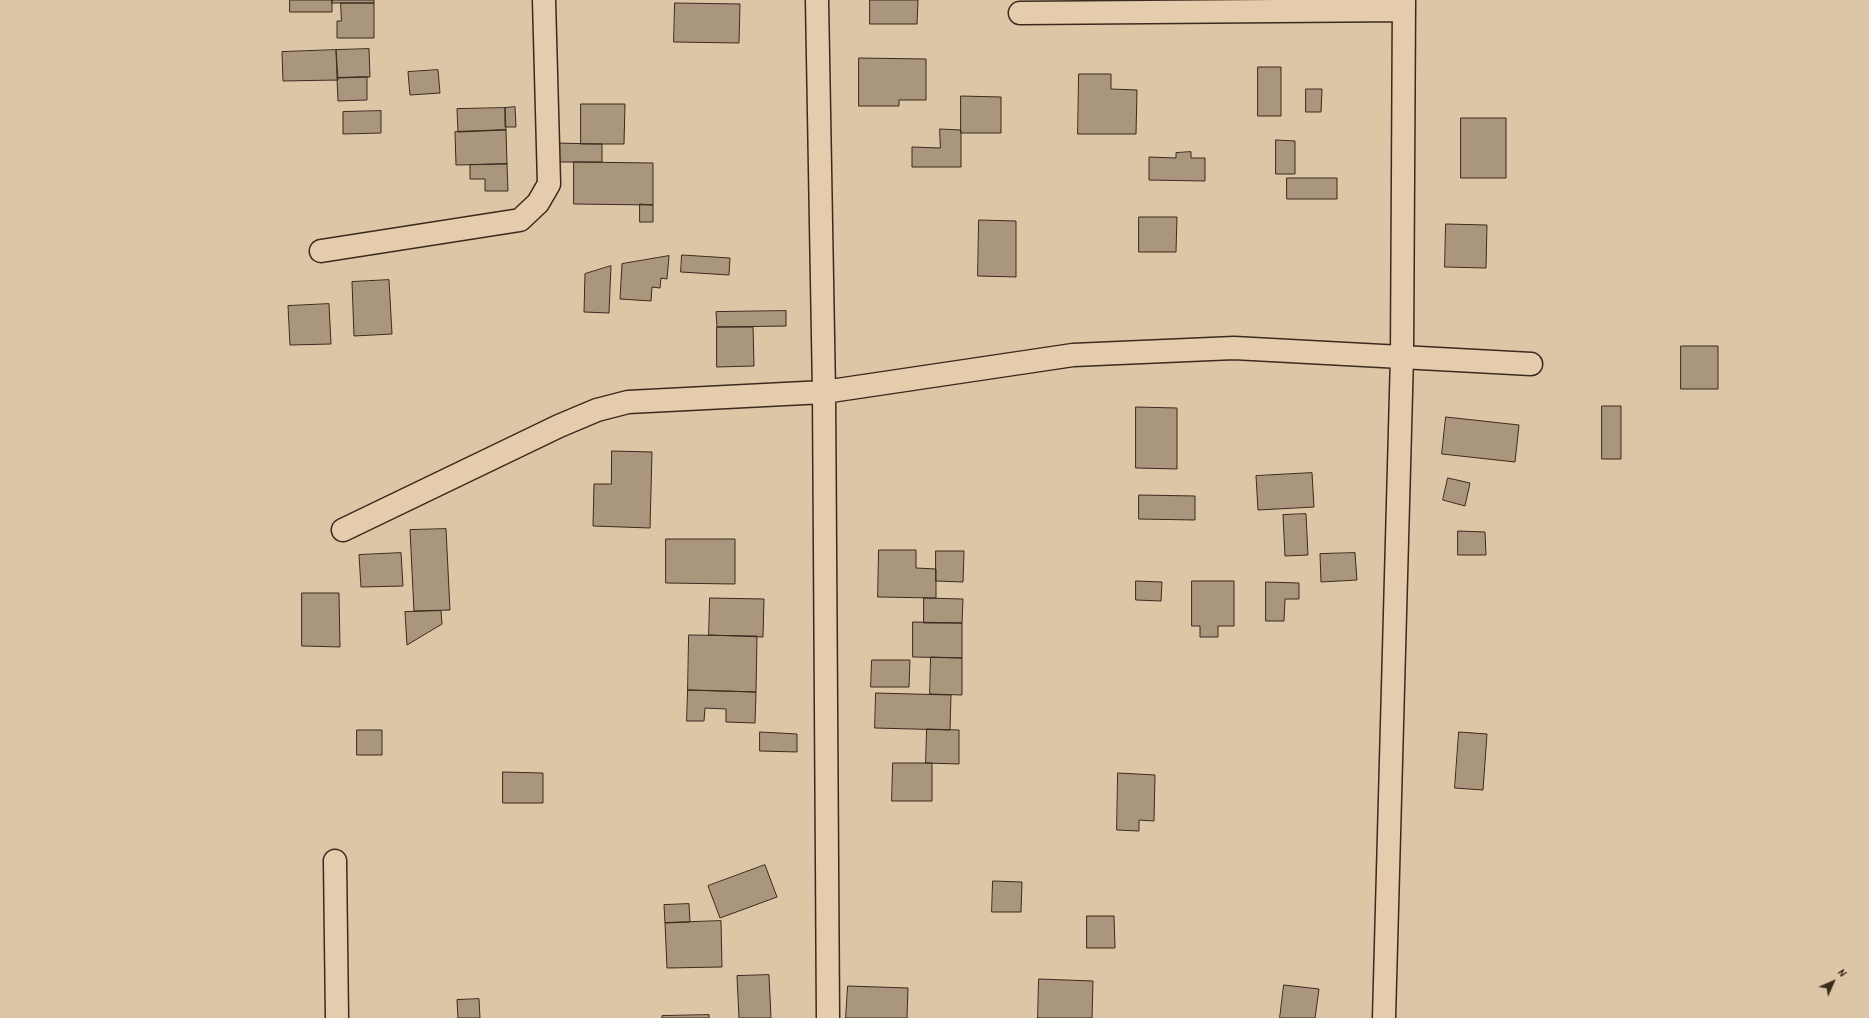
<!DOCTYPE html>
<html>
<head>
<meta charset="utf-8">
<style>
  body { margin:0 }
  #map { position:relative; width:1869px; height:1018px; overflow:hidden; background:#ddc6a6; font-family:Kalam,sans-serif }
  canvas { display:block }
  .north { position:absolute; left:1813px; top:962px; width:40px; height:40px; -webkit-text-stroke:3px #e4ccac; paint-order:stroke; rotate:45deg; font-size:11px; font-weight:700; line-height:16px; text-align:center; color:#3b2a1e }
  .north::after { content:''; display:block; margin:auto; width:14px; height:18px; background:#3b2a1e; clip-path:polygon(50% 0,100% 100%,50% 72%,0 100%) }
</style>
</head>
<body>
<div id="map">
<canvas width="1869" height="1018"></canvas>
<div class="north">N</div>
</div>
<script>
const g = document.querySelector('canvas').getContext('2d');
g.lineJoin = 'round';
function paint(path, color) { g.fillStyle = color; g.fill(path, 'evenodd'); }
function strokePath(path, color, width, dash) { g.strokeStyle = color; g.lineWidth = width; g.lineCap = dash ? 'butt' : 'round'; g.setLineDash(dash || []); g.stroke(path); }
const building = new Path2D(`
  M 290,0 L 332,0 L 332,12 L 290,12 Z
  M 332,0 L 374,0 L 374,3 L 332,3 Z
  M 870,0 L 918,0 L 917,24 L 870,24 Z
  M 341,3 L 374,3 L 374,38 L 337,38 L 337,21 L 341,21 Z
  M 675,3 L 740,4 L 739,43 L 674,42 Z
  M 369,49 L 370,77 L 337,78 L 336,50 Z
  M 336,50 L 338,80 L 283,81 L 282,52 Z
  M 859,58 L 926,59 L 926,100 L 899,100 L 899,106 L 859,106 Z
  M 1258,67 L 1281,67 L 1281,116 L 1258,116 Z
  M 438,70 L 440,93 L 410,95 L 408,72 Z
  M 1079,74 L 1111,74 L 1111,89 L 1137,90 L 1136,134 L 1078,134 Z
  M 367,77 L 367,100 L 338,101 L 337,78 Z
  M 1306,89 L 1322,89 L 1321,112 L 1306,112 Z
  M 961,96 L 1001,97 L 1001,133 L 961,133 Z
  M 581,104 L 625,104 L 624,144 L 581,144 Z
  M 515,107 L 516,127 L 505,127 L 505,108 Z
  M 505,108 L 506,130 L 458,132 L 457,109 Z
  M 381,111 L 381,133 L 343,134 L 343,112 Z
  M 1461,118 L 1506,118 L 1506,178 L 1461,178 Z
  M 940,129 L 961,130 L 961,167 L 912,167 L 912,147 L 940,148 Z
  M 506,130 L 507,164 L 456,165 L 455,132 Z
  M 1276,140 L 1295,141 L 1295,174 L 1276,174 Z
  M 553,143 L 602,144 L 602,162 L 553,162 Z
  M 1191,152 L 1191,158 L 1205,158 L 1205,181 L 1149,180 L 1149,157 L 1176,158 L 1176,153 Z
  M 574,162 L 653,163 L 653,205 L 574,204 Z
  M 507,164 L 508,191 L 485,191 L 485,179 L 470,179 L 470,165 Z
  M 1287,178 L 1337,178 L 1337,199 L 1287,199 Z
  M 640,204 L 653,205 L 653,222 L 640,222 Z
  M 1139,217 L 1177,217 L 1176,252 L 1139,252 Z
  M 979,220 L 1016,221 L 1016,277 L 978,276 Z
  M 1446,224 L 1487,225 L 1486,268 L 1445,267 Z
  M 682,255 L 730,258 L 729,275 L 681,272 Z
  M 669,256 L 667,279 L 661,278 L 660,288 L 652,287 L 651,301 L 620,299 L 622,264 Z
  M 611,266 L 609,313 L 584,312 L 585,274 Z
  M 389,280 L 392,334 L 354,336 L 352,282 Z
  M 329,304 L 331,344 L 290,345 L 288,306 Z
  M 786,311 L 786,326 L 717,327 L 716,312 Z
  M 717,327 L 753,327 L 754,366 L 717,367 Z
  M 1681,346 L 1718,346 L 1718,389 L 1681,389 Z
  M 1602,406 L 1621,406 L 1621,459 L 1602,459 Z
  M 1136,407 L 1177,408 L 1177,469 L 1136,468 Z
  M 1446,417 L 1519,425 L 1515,462 L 1442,454 Z
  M 612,451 L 652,452 L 650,528 L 593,526 L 594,484 L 611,484 Z
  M 1312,473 L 1314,507 L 1258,510 L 1256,476 Z
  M 1448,478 L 1470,483 L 1465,506 L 1443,500 Z
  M 1139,495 L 1195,496 L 1195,520 L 1139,519 Z
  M 1306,514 L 1308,555 L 1285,556 L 1283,515 Z
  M 446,529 L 450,610 L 414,611 L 410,530 Z
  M 1458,531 L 1485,532 L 1486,555 L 1458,555 Z
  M 666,539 L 735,539 L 735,584 L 666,583 Z
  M 879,550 L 916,550 L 916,568 L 936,569 L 936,598 L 878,597 Z
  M 936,551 L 964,551 L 963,582 L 936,581 Z
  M 401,553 L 403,586 L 361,587 L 359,555 Z
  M 1355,553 L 1357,580 L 1321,582 L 1320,554 Z
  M 1136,581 L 1162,582 L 1161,601 L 1136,600 Z
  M 1192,581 L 1234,581 L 1234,626 L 1218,626 L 1218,637 L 1200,637 L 1200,626 L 1192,626 Z
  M 1266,582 L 1299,583 L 1299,599 L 1285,599 L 1284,621 L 1266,621 Z
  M 302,593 L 339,593 L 340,647 L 302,646 Z
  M 710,598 L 764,599 L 763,637 L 709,635 Z
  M 924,598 L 963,599 L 962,623 L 924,623 Z
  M 441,611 L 442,624 L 407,645 L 405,612 Z
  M 913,622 L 962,623 L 962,658 L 913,657 Z
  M 689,635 L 757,636 L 756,692 L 688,690 Z
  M 931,657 L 962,658 L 962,695 L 930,694 Z
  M 872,660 L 910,660 L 909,687 L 871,687 Z
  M 688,690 L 756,692 L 755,723 L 726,722 L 726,709 L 705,708 L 704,721 L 687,721 Z
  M 876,693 L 951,695 L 950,730 L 875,728 Z
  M 927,729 L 959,730 L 959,764 L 926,763 Z
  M 357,730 L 382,730 L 382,755 L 357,755 Z
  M 760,732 L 797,734 L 797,752 L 760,751 Z
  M 1459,732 L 1487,734 L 1483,790 L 1455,788 Z
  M 893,763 L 932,763 L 932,801 L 892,801 Z
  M 503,772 L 543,773 L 543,803 L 503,803 Z
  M 1118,773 L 1155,775 L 1154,821 L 1139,820 L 1139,831 L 1117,830 Z
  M 765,865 L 777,897 L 720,918 L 708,886 Z
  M 993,881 L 1022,882 L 1021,912 L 992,912 Z
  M 689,904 L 690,922 L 665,923 L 664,905 Z
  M 1087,916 L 1114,916 L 1115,948 L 1087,948 Z
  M 721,921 L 722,967 L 667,968 L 665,923 Z
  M 769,975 L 771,1018 L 739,1018 L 737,976 Z
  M 1039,979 L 1093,981 L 1092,1018 L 1038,1018 Z
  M 1284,985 L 1319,989 L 1315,1018 L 1280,1018 Z
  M 848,986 L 908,988 L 907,1018 L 846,1018 Z
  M 479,999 L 480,1018 L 458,1018 L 457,1000 Z
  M 709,1015 L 709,1018 L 662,1018 L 662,1016 Z`);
const street = new Path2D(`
  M 817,0 L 824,392 L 828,1018
  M 1020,13 L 1404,10
  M 321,251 L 520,220 L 538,203 L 549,184 L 544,0
  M 343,530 L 559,426 L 597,410 L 628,402 L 824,392 L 1073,355 L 1234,348 L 1531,364
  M 335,861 L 337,1018
  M 1384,1018 L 1402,356 L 1404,0`);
paint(building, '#aa967d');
strokePath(building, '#3b2a1e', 1);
strokePath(street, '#3b2a1e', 25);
strokePath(street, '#e4ccac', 22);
</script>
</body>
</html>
